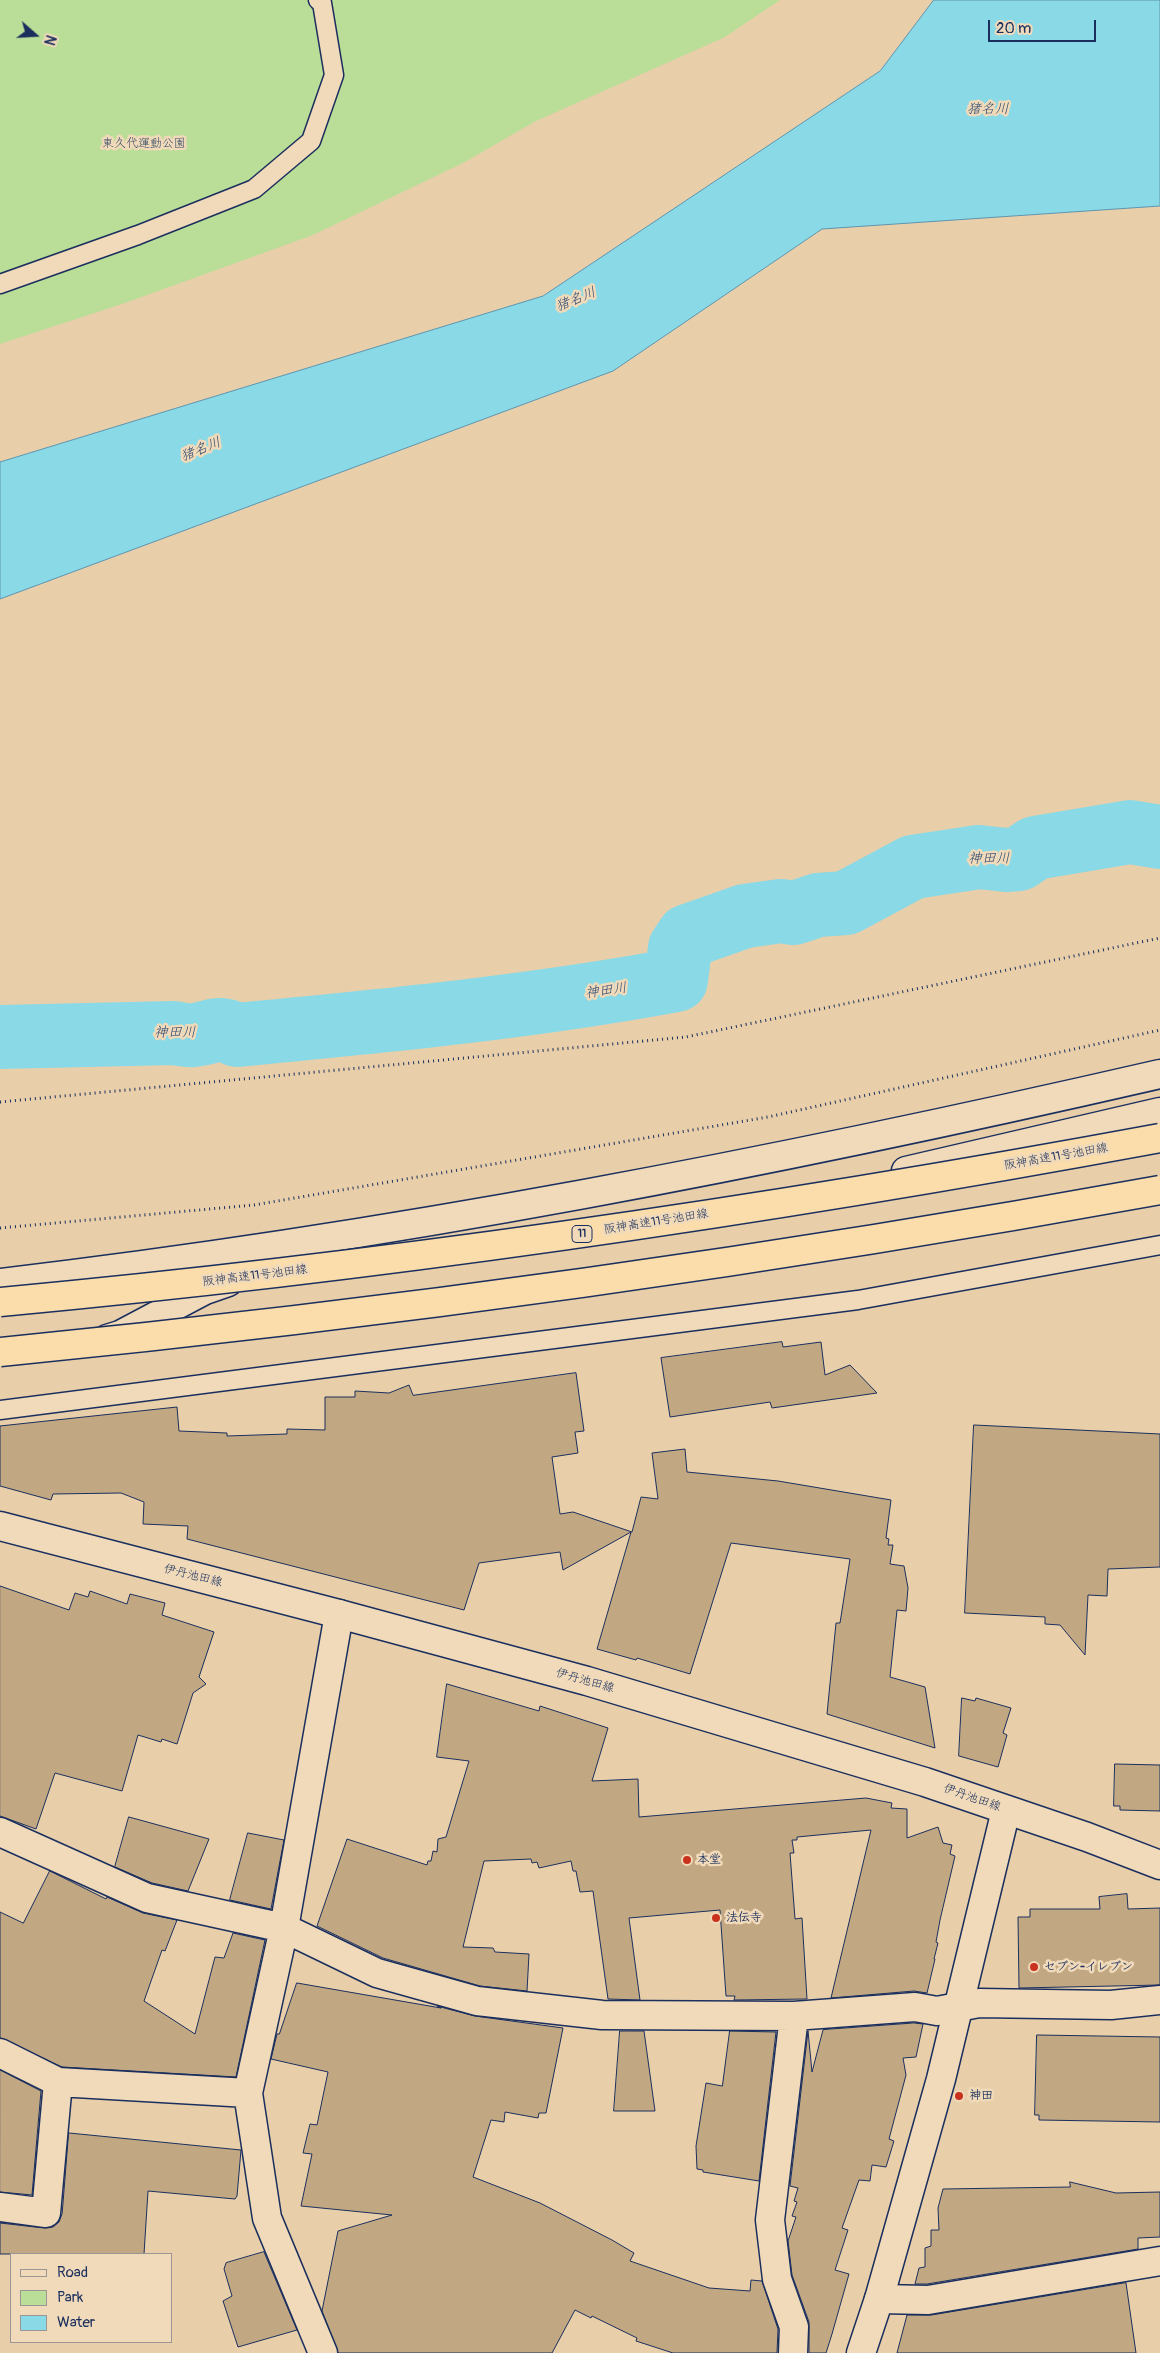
<!DOCTYPE html>
<html>
<head>
<meta charset="utf-8">
<style>
  body { margin:0 }
  #map { position:relative; width:1160px; height:2353px; overflow:hidden; background:#e8cfaa; font-family:Pangolin,sans-serif }
  canvas { display:block }
  .legend { position:absolute; left:10px; top:2253px; width:162px; height:90px; box-sizing:border-box; background:#f0dab9; border:1px solid #9b9695; margin:0; padding:6px 9px; list-style:none; font-size:15px; color:#1b2f5e }
  .legend li { display:flex; align-items:center; gap:10px; height:25px }
  .legend b { width:25px; border:1px solid #9b9695 }
  .north { position:absolute; left:10px; top:10px; width:50px; height:50px; -webkit-text-stroke:4px #f0dab9; paint-order:stroke; rotate:109deg; font-size:14px; font-weight:700; line-height:20px; text-align:center; color:#1b2f5e }
  .north::after { content:''; display:block; margin:auto; width:18px; height:22px; background:#1b2f5e; clip-path:polygon(50% 0,100% 100%,50% 72%,0 100%) }
  .scale { position:absolute; left:988px; top:20px; width:108px; height:22px; box-sizing:border-box; border:2px solid #1b2f5e; border-top:0; padding-left:6px; font-size:15px; line-height:18px; white-space:nowrap; color:#1b2f5e; -webkit-text-stroke:4px #f0dab9; paint-order:stroke }
</style>
</head>
<body>
<div id="map">
<canvas width="1160" height="2353"></canvas>
<ul class="legend">
<li><b style="height:6px;background:#f0dab9"></b>Road</li>
<li><b style="height:14px;background:#badd97"></b>Park</li>
<li><b style="height:14px;background:#8ad9e6"></b>Water</li>
</ul>
<div class="north">N</div>
<div class="scale">20 m</div>
</div>
<script>
const g = document.querySelector('canvas').getContext('2d');
g.lineJoin = 'round';
function paint(path, color) { g.fillStyle = color; g.fill(path, 'evenodd'); }
function strokePath(path, color, width, dash) { g.strokeStyle = color; g.lineWidth = width; g.lineCap = dash ? 'butt' : 'round'; g.setLineDash(dash || []); g.stroke(path); }
function write(font, color, halo, rows, align = 'center') {
  g.font = font + ' Pangolin,"Klee One",sans-serif'; g.lineWidth = 5; g.setLineDash([]); g.textBaseline = 'middle'; g.strokeStyle = halo; g.fillStyle = color; for (const [text, x, y, turn = 0] of rows) {
    g.save(); g.translate(x, y); g.rotate((+turn || 0) * Math.PI / 180); g.textAlign = isNaN(turn) ? turn : align; if (halo) g.strokeText(text, 0, 0); g.fillText(text, 0, 0); g.restore();
  }
}
const green = new Path2D(`
  M 0,0 L 780,0 L 725,37 L 536,121 L 463,163 L 313,235 L 125,303 L 0,344 Z`);
const water = new Path2D(`
  M 934,0 L 1160,0 L 1160,206 L 822,229 L 613,371 L 0,599 L 0,462 L 543,296 L 880,71 Z`);
const river = new Path2D(`
  M 0,1037 L 174,1033 C 180,1034 188,1036 194,1035 C 213,1033 216,1025 237,1035 C 383,1021 531,1007 676,980 L 680,948 L 688,936 L 745,916 L 781,911 L 794,913 L 818,905 L 846,903 L 913,867 L 979,857 L 1006,860 L 1019,859 L 1035,848 L 1130,832 L 1160,837`);
const building = new Path2D(`
  M 782,1342 L 783,1347 L 821,1342 L 825,1375 L 850,1365 L 877,1393 L 772,1408 L 770,1402 L 670,1417 L 661,1358 Z
  M 576,1373 L 584,1431 L 575,1432 L 578,1453 L 552,1457 L 560,1514 L 573,1512 L 632,1532 L 641,1497 L 658,1499 L 652,1453 L 685,1449 L 687,1472 L 778,1481 L 891,1500 L 886,1538 L 889,1539 L 888,1545 L 893,1545 L 890,1564 L 904,1566 L 908,1588 L 906,1611 L 897,1610 L 890,1677 L 925,1687 L 935,1748 L 827,1714 L 836,1623 L 840,1623 L 850,1559 L 731,1543 L 690,1674 L 637,1658 L 636,1660 L 597,1649 L 631,1532 L 563,1570 L 560,1552 L 479,1563 L 464,1610 L 187,1539 L 188,1526 L 143,1524 L 144,1502 L 121,1493 L 53,1494 L 51,1500 L 0,1486 L 0,1426 L 177,1407 L 179,1431 L 227,1433 L 227,1436 L 287,1434 L 287,1429 L 325,1430 L 325,1397 L 355,1397 L 355,1391 L 389,1393 L 409,1385 L 413,1395 Z
  M 974,1425 L 1160,1434 L 1160,1567 L 1108,1569 L 1107,1596 L 1088,1595 L 1085,1655 L 1060,1625 L 1045,1624 L 1045,1617 L 965,1613 Z
  M 0,1586 L 69,1610 L 75,1593 L 88,1597 L 90,1591 L 127,1604 L 130,1594 L 165,1603 L 162,1615 L 214,1632 L 199,1677 L 206,1684 L 193,1693 L 177,1744 L 162,1739 L 161,1742 L 138,1735 L 122,1791 L 55,1773 L 36,1829 L 0,1816 Z
  M 447,1684 L 539,1711 L 540,1706 L 608,1728 L 592,1781 L 638,1779 L 639,1817 L 866,1798 L 892,1803 L 891,1808 L 907,1809 L 907,1838 L 938,1827 L 943,1843 L 952,1845 L 950,1854 L 955,1856 L 940,1920 L 936,1942 L 938,1943 L 934,1959 L 935,1959 L 927,1993 L 914,1991 L 831,1998 L 871,1830 L 797,1837 L 797,1840 L 792,1840 L 794,1853 L 790,1853 L 795,1919 L 802,1918 L 807,1999 L 734,2000 L 735,1996 L 726,1996 L 720,1910 L 629,1918 L 640,2000 L 608,1999 L 593,1891 L 580,1892 L 576,1871 L 573,1871 L 571,1861 L 539,1868 L 537,1862 L 532,1863 L 531,1859 L 484,1861 L 463,1947 L 493,1948 L 495,1952 L 529,1954 L 527,1991 L 480,1986 L 383,1958 L 317,1926 L 347,1839 L 427,1865 L 428,1861 L 431,1861 L 433,1851 L 437,1852 L 438,1839 L 446,1837 L 469,1761 L 437,1757 Z
  M 962,1698 L 975,1701 L 976,1698 L 1011,1708 L 1003,1733 L 1007,1735 L 998,1767 L 959,1756 Z
  M 1115,1764 L 1160,1765 L 1160,1811 L 1120,1810 L 1120,1806 L 1114,1806 Z
  M 129,1817 L 209,1839 L 188,1891 L 152,1883 L 115,1867 Z
  M 248,1833 L 284,1840 L 271,1909 L 230,1900 Z
  M 50,1871 L 106,1899 L 107,1897 L 143,1913 L 177,1920 L 165,1951 L 162,1950 L 144,2001 L 195,2034 L 215,1957 L 224,1958 L 233,1933 L 265,1940 L 236,2077 L 62,2067 L 0,2038 L 0,1912 L 23,1923 Z
  M 1127,1894 L 1128,1909 L 1160,1908 L 1160,1985 L 1019,1988 L 1018,1917 L 1030,1917 L 1030,1909 L 1100,1909 L 1099,1897 Z
  M 297,1983 L 441,2008 L 437,2006 L 475,2016 L 563,2028 L 546,2113 L 539,2113 L 538,2118 L 505,2112 L 504,2122 L 491,2120 L 473,2177 L 540,2203 L 612,2240 L 634,2253 L 630,2261 L 709,2288 L 750,2291 L 751,2280 L 762,2281 L 778,2329 L 777,2353 L 673,2353 L 636,2341 L 637,2338 L 592,2316 L 591,2318 L 575,2310 L 552,2353 L 338,2353 L 322,2311 L 338,2231 L 392,2215 L 301,2206 L 312,2154 L 303,2153 L 310,2124 L 317,2125 L 328,2072 L 271,2059 L 277,2034 L 279,2034 Z
  M 914,2023 L 923,2024 L 916,2057 L 903,2058 L 906,2075 L 889,2139 L 894,2141 L 886,2167 L 872,2165 L 870,2181 L 859,2180 L 842,2228 L 848,2230 L 835,2270 L 849,2274 L 832,2334 L 826,2353 L 809,2353 L 809,2322 L 792,2275 L 788,2241 L 796,2217 L 792,2216 L 797,2202 L 794,2201 L 798,2188 L 790,2186 L 808,2031 L 812,2072 L 823,2030 Z
  M 620,2031 L 644,2031 L 655,2111 L 614,2111 Z
  M 730,2031 L 776,2032 L 759,2181 L 703,2172 L 703,2170 L 697,2169 L 696,2146 L 706,2083 L 722,2086 Z
  M 1037,2035 L 1160,2037 L 1160,2122 L 1039,2120 L 1039,2115 L 1035,2115 Z
  M 0,2070 L 41,2091 L 32,2195 L 0,2192 Z
  M 69,2133 L 241,2150 L 237,2196 L 235,2199 L 148,2191 L 144,2254 L 0,2254 L 0,2223 L 44,2228 L 53,2227 L 59,2222 L 62,2214 Z
  M 1070,2182 L 1116,2193 L 1160,2192 L 1160,2237 L 1138,2238 L 1138,2249 L 927,2284 L 915,2284 L 919,2268 L 925,2267 L 925,2248 L 931,2246 L 931,2230 L 939,2230 L 938,2208 L 943,2189 L 1070,2187 Z
  M 264,2252 L 297,2330 L 238,2347 L 223,2301 L 232,2296 L 224,2269 L 226,2263 Z
  M 1126,2283 L 1136,2353 L 897,2353 L 907,2315 L 931,2315 Z`);
const path = new Path2D(`
  M 0,1102 L 686,1037 L 1160,938
  M 0,1228 L 254,1205 L 768,1117 L 1160,1030`);
const service = new Path2D(`
  M 0,284 L 138,235 L 254,189 L 311,141 L 334,75 L 322,3 L 318,0
  M 0,1410 L 858,1300 L 1160,1245`);
const minor = new Path2D(`
  M 0,1283 C 391,1237 777,1162 1160,1074
  M 0,1832 L 147,1898 L 284,1928 L 377,1973 L 477,2001 L 602,2015 L 794,2016 L 915,2007 L 937,2011 L 979,2003 L 1111,2005 L 1160,2000
  M 0,2053 L 58,2082 L 248,2093
  M 0,2207 L 46,2213 L 58,2082
  M 879,2299 L 928,2300 L 1160,2261
  M 323,2353 L 267,2218 L 248,2093 L 284,1928 L 339,1614
  M 793,2353 L 794,2327 L 777,2279 L 770,2220 L 794,2016`);
const tertiary = new Path2D(`
  M 906,1171 L 1160,1112
  M 107,1339 L 120,1335 L 205,1290 L 228,1282
  M 861,2353 L 879,2299 L 941,2079 L 1006,1810`);
const secondary = new Path2D(`
  M 0,1526 L 339,1614 L 587,1681 L 925,1782 L 1087,1837 L 1160,1865`);
const motorwayBridge = new Path2D(`
  M 0,1302 C 389,1266 776,1209 1160,1138
  M 0,1352 C 388,1314 776,1260 1160,1190`);
const markers = [
  [687,1860,5,"#c8321e"],
  [716,1918,5,"#c8321e"],
  [1034,1967,5,"#c8321e"],
  [959,2096,5,"#c8321e"]
];
const shields = [
  [582,1234,20]
];
const shieldNames = [
  ["11",582,1234]
];
const parkNames = [
  ["東久代運動公園",144,144]
];
const streetNames = [
  ["阪神高速11号池田線",1056,1157,-10],
  ["阪神高速11号池田線",656,1222,-9],
  ["阪神高速11号池田線",255,1276,-7],
  ["伊丹池田線",193,1576,14],
  ["伊丹池田線",585,1681,16],
  ["伊丹池田線",972,1798,19]
];
const poiNames = [
  ["本堂",697,1860],
  ["法伝寺",726,1918],
  ["セブン-イレブン",1044,1967],
  ["神田",969,2096]
];
const waterNames = [
  ["猪名川",988,109],
  ["猪名川",576,300,-22],
  ["猪名川",201,450,-22],
  ["神田川",989,859,-1],
  ["神田川",606,991,-8],
  ["神田川",175,1033,-1]
];
paint(green, '#badd97');
paint(water, '#8ad9e6');
strokePath(water, '#5e95b0', 1);
strokePath(river, '#8ad9e6', 64);
paint(building, '#c2a783');
strokePath(building, '#1b2f5e', 1);
strokePath(service, '#1b2f5e', 21);
strokePath(minor, '#1b2f5e', 31);
strokePath(tertiary, '#1b2f5e', 31);
strokePath(secondary, '#1b2f5e', 31);
strokePath(path, '#1b2f5e', 3, [1, 4]);
strokePath(service, '#f0dab9', 18);
strokePath(minor, '#f0dab9', 28);
strokePath(tertiary, '#f0dab9', 28);
strokePath(secondary, '#f0dab9', 28);
strokePath(motorwayBridge, '#1b2f5e', 31, []);
strokePath(motorwayBridge, '#faddab', 28);
for (const [x, y, r, color] of markers) { const dot = new Path2D(); dot.arc(x, y, r, 0, 2 * Math.PI); g.fillStyle = color; g.fill(dot); strokePath(dot, '#f0dab9', 2); }
for (const [x, y, w] of shields) { const box = new Path2D(); box.roundRect(x - w / 2, y - 8.5, w, 17, 4); g.fillStyle = '#f0dab9'; g.fill(box); strokePath(box, '#1b2f5e', 1); }
write('bold 11px', '#1b2f5e', null, shieldNames);
write('12px', '#334967', '#f0dab9', parkNames);
write('12px', '#1b2f5e', '#f0dab9', streetNames);
write('bold 12px', '#1b2f5e', '#f0dab9', poiNames, 'left');
write('italic 14px', '#2c4872', '#f0dab9', waterNames);
</script>
</body>
</html>
